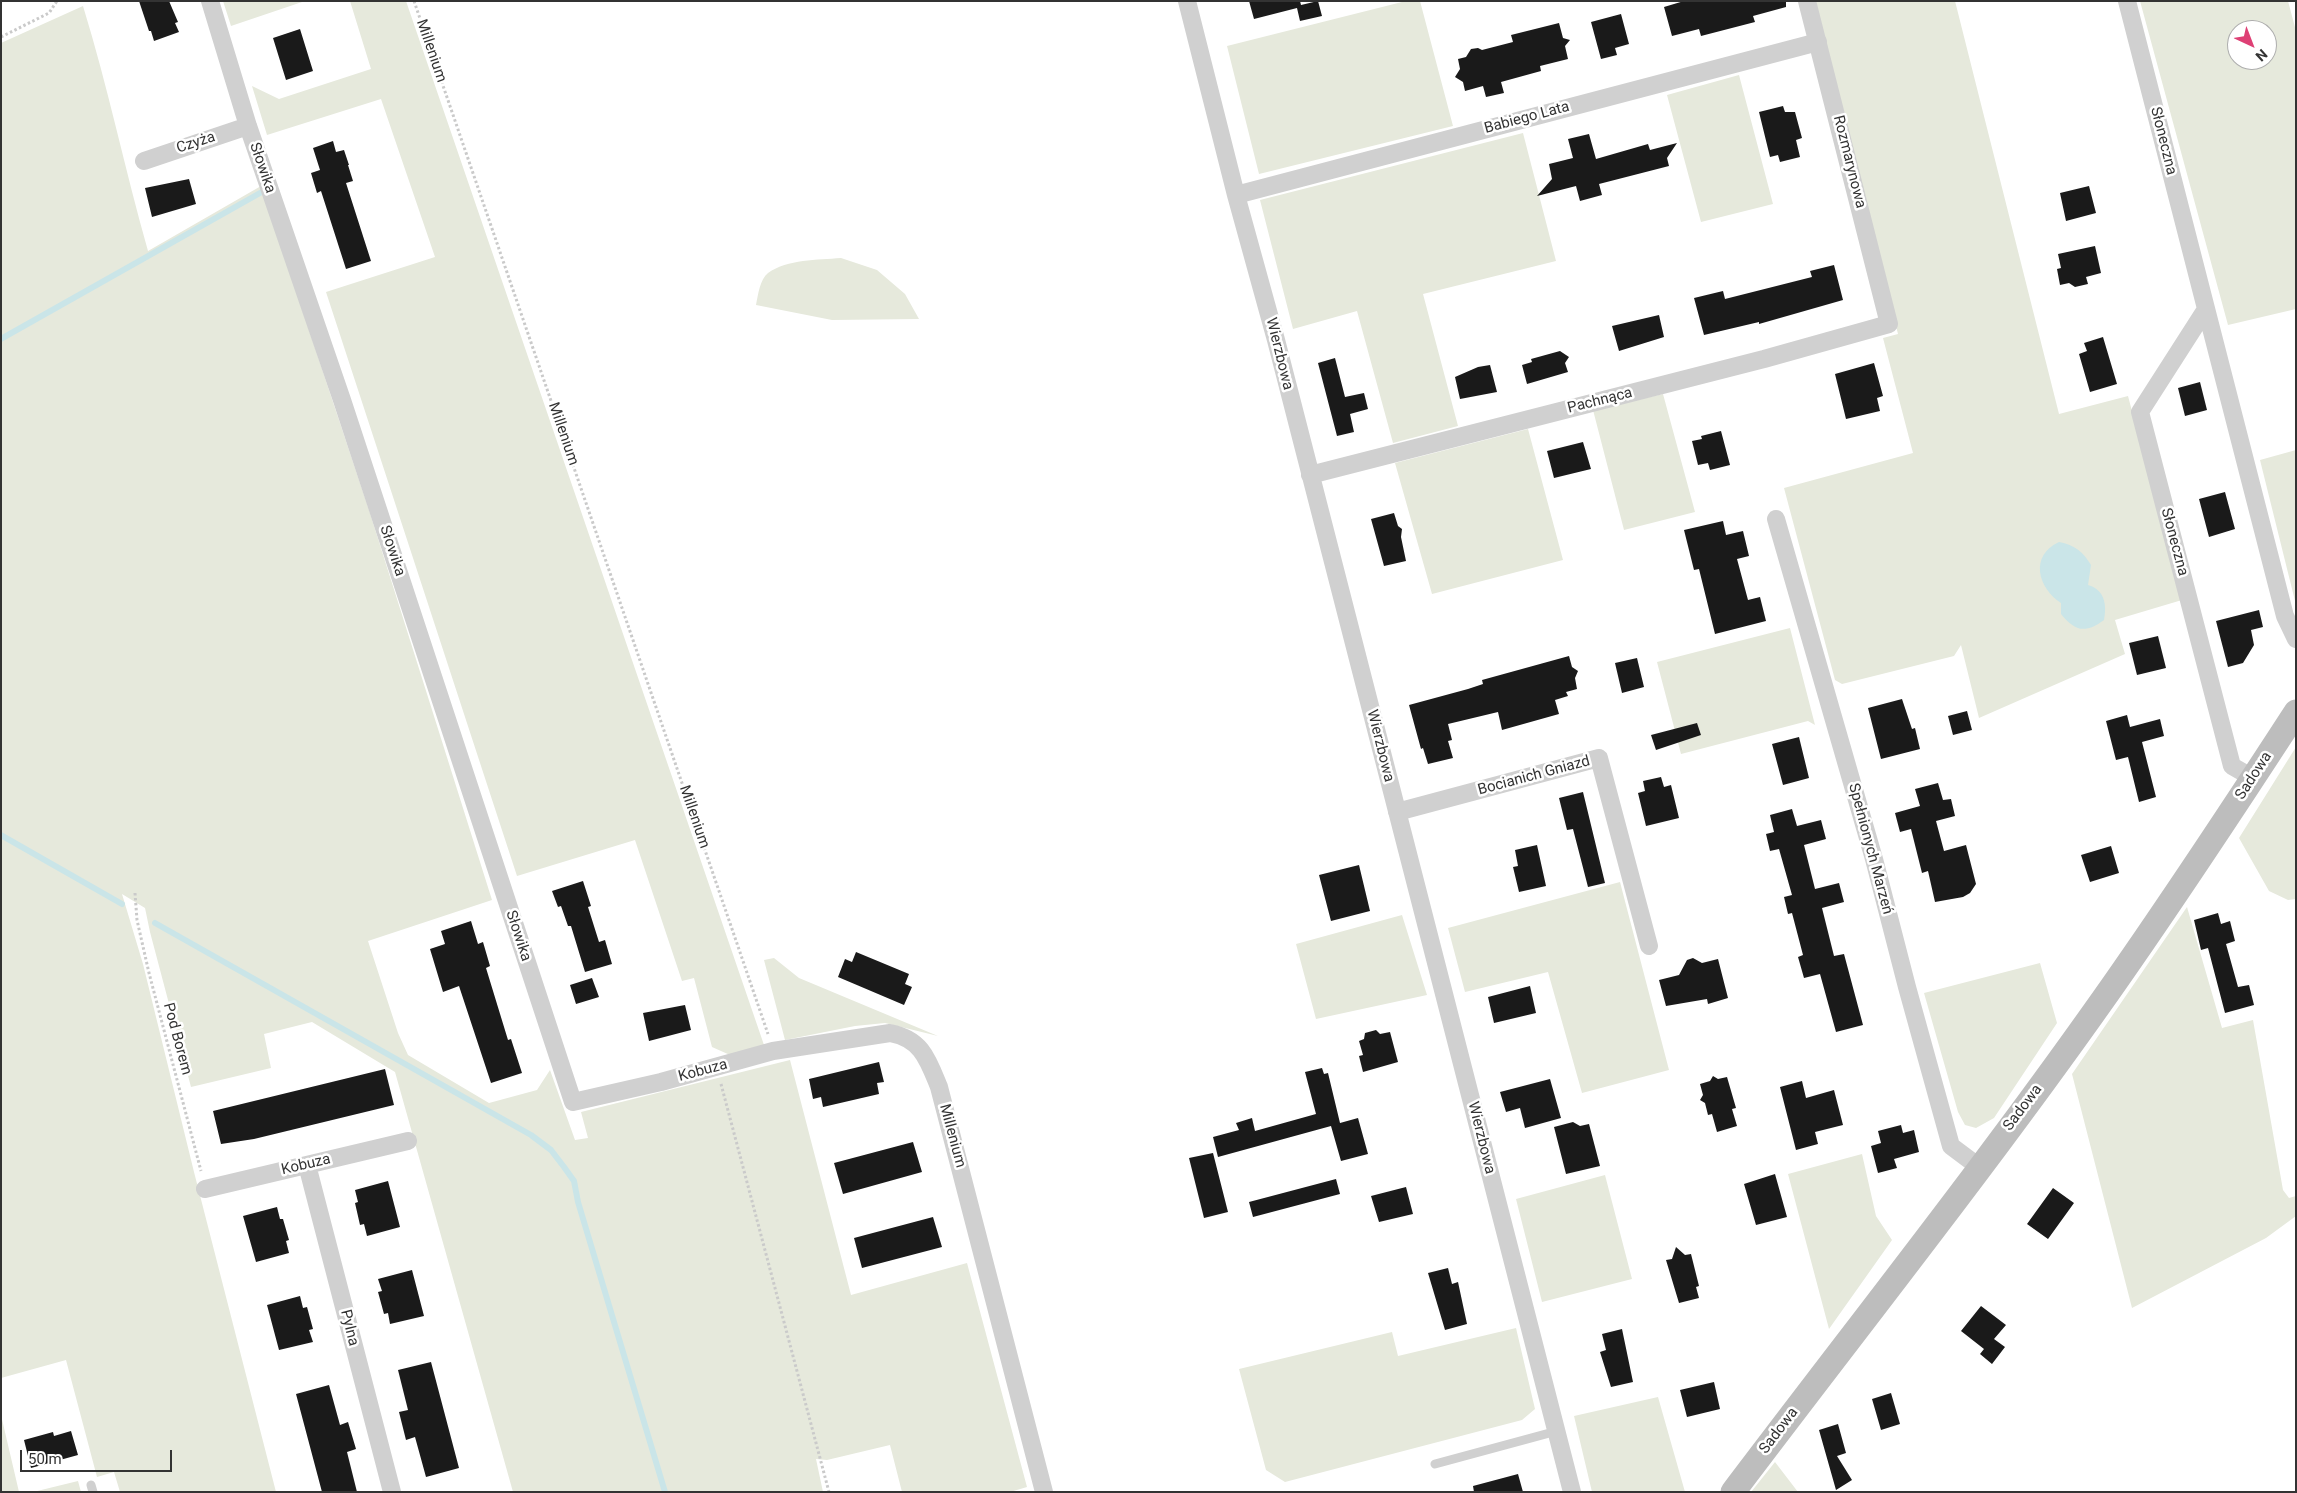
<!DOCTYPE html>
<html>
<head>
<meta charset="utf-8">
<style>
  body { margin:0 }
  #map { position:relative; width:2297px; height:1493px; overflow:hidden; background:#fff; font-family:Roboto,sans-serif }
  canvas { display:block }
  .frame { position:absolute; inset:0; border:2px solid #333; pointer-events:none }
  .north { position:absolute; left:2227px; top:20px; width:50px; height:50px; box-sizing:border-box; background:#fff; border:1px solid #adadad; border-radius:50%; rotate:137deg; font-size:14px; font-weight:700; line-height:20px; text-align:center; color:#333 }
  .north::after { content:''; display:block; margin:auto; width:18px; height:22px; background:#de4075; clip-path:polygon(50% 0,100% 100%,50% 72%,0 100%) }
  .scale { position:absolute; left:20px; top:1450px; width:152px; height:22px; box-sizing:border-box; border:2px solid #333; border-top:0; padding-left:6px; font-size:15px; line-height:18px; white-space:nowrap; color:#333; -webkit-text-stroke:4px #fff; paint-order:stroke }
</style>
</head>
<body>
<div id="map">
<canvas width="2297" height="1493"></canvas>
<div class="frame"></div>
<div class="north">N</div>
<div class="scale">50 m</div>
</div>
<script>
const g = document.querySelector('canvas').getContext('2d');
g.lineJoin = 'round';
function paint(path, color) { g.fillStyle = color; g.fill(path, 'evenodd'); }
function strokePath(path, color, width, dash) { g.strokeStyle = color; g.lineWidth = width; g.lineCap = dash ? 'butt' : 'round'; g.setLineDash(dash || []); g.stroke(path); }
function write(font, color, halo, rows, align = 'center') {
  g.font = font + ' Roboto,sans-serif'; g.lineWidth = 5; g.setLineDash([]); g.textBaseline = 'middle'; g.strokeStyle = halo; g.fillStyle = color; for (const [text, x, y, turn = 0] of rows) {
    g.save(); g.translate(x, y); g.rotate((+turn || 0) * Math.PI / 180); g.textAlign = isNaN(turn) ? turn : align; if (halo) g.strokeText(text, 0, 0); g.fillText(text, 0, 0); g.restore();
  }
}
const green = new Path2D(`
  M 223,1 L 305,1 L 231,26 Z
  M 350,1 L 406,1 L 764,1045 L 730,1055 L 712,1047 L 694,978 L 682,981 L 635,840 L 517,876 L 326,292 L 435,257 L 381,99 L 267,135 L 252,86 L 279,99 L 371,69 Z
  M 1406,1 L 1420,1 L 1453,126 L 1259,174 L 1227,46 Z
  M 1814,1 L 1955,1 L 2059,414 L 2128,396 L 2182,600 L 2115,620 L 2125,654 L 1979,718 L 1961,645 L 1954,656 L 1842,684 L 1835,680 L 1784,488 L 1913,453 L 1883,338 L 1898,334 Z
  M 2140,1 L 2288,1 L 2296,31 L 2296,309 L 2228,325 ZM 2237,30 L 2267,30 L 2267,60 L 2237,60 Z
  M 83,6 C 108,87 125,170 148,251 L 261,186 L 368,507 L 492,900 L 368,941 L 398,1033 L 408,1055 L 489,1103 L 537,1090 L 550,1070 L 575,1140 L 588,1138 L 581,1112 L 790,1060 L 851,1295 L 967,1263 L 1027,1487 L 1010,1492 L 902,1492 L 890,1445 L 827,1460 L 816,1459 L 823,1492 L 513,1492 L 395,1072 L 312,1022 L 264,1034 L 271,1068 L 191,1087 L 150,932 L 145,908 L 122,894 L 143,964 L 194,1172 L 276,1492 L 120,1492 L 114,1472 L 97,1477 L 66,1360 L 1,1378 L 1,43 Z
  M 1739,75 L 1773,204 L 1701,222 L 1667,95 Z
  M 1523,133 L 1556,261 L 1423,294 L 1458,426 L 1393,443 L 1357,311 L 1293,329 L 1260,200 Z
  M 841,258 L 877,270 L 905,294 L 919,319 L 832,320 L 756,305 C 758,295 760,279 768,273 C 788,259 817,260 841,258 Z
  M 1663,394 L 1695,512 L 1624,530 L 1593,410 Z
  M 1528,429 L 1563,560 L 1432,594 L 1395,463 Z
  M 2296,450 L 2296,605 L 2260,460 Z
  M 1790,628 L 1815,725 L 1808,721 L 1681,754 L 1657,662 Z
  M 2296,747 L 2296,899 L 2288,900 L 2269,891 L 2239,838 Z
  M 1620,882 L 1669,1070 L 1582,1093 L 1548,972 L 1465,992 L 1448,928 Z
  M 2187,907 L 2222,1028 L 2253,1020 L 2283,1190 L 2289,1198 L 2296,1196 L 2296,1216 L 2266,1238 L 2132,1308 L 2072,1074 Z
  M 1402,915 L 1427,995 L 1316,1019 L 1296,944 Z
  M 774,958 L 799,978 L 938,1036 L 885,1023 L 855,1026 L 785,1040 L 764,960 Z
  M 2040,963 L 2057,1023 L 1994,1118 L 1976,1128 L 1965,1125 L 1958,1112 L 1924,993 Z
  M 1862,1154 L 1876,1216 L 1892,1240 L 1829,1329 L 1788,1174 Z
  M 1605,1175 L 1632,1279 L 1542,1302 L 1516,1199 Z
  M 1516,1328 L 1535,1409 L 1522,1420 L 1285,1482 L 1266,1470 L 1239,1369 L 1392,1332 L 1398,1356 Z
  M 1658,1397 L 1685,1492 L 1592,1492 L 1574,1416 Z
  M 1,1415 L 19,1492 L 1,1492 Z
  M 1775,1462 L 1798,1492 L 1751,1492 Z
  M 78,1481 L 81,1492 L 33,1492 Z`);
const water = new Path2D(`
  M 2059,542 C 2075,545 2083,552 2091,565 L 2088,585 C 2105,590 2107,605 2104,620 C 2085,634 2075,631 2061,614 L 2061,603 C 2038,588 2029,556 2059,542 Z`);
const stream = new Path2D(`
  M 1,339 L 260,193
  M 1,835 L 122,904
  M 155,923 L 531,1135 L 551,1150 L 564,1167 L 574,1181 L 578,1202 L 665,1492`);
const building = new Path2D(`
  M 139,1 L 169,1 L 178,22 L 175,23 L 179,32 L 154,41 L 151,31 L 149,31 Z
  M 1249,1 L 1300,1 L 1301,5 L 1318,1 L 1322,16 L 1300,21 L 1297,8 L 1254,19 Z
  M 1684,1 L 1786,1 L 1786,7 L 1753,16 L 1755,22 L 1701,36 L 1699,29 L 1672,36 L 1664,7 Z
  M 1621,14 L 1629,44 L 1615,48 L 1617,55 L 1601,59 L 1591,22 Z
  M 1559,23 L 1563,38 L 1570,40 L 1565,46 L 1568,59 L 1540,66 L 1541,71 L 1501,82 L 1504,93 L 1486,97 L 1483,86 L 1465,91 L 1463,82 L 1455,77 L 1460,69 L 1458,59 L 1466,57 L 1471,49 L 1478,48 L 1482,50 L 1513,42 L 1511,35 Z
  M 300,29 L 313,71 L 286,80 L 273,38 Z
  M 1783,106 L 1785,112 L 1795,112 L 1802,138 L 1796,140 L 1800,157 L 1780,162 L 1778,155 L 1770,157 L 1759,112 Z
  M 1589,134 L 1596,159 L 1648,144 L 1650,150 L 1677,143 L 1667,158 L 1669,166 L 1599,184 L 1602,195 L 1580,201 L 1576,186 L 1537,196 L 1552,179 L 1549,164 L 1573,158 L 1568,139 Z
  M 333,141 L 336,152 L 344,150 L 349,165 L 348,165 L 353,181 L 346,183 L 371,261 L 346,269 L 321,191 L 317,193 L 311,173 L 320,170 L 313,148 Z
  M 189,179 L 196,204 L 152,217 L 145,188 Z
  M 2089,186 L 2096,213 L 2066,221 L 2060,193 Z
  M 2095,246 L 2101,273 L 2086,277 L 2088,284 L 2075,287 L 2069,283 L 2060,285 L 2057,269 L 2061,268 L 2058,254 Z
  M 1834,265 L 1843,300 L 1759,324 L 1759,322 L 1704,335 L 1694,298 L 1723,291 L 1725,299 L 1812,277 L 1810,271 Z
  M 1659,315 L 1664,337 L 1619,351 L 1612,326 Z
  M 2103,337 L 2117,384 L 2090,392 L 2079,354 L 2087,351 L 2084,343 Z
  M 1560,351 L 1569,357 L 1565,363 L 1568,372 L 1527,384 L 1522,365 L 1532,362 L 1531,359 Z
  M 1335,358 L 1345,397 L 1364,393 L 1368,409 L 1350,414 L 1354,432 L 1337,436 L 1318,363 Z
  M 1874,363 L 1883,396 L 1877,398 L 1880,411 L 1846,419 L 1835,374 Z
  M 1490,365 L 1497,392 L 1460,399 L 1455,377 L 1478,367 Z
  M 2200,382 L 2207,410 L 2185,416 L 2178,388 Z
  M 1721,431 L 1730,465 L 1710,470 L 1708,463 L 1698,465 L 1692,441 L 1702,439 L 1701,436 Z
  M 1583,442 L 1591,469 L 1554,478 L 1547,451 Z
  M 2225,492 L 2235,529 L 2209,537 L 2199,499 Z
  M 1394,513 L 1398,526 L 1402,529 L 1401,537 L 1406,561 L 1384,566 L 1371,519 Z
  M 1723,521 L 1726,535 L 1743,531 L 1749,556 L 1737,559 L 1748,600 L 1760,597 L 1766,621 L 1715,634 L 1699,569 L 1694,570 L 1684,530 Z
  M 2259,610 L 2263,627 L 2251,630 L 2254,645 L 2243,663 L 2228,667 L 2216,621 Z
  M 2158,636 L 2166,668 L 2137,675 L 2129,643 Z
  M 1569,656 L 1572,667 L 1578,671 L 1575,678 L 1577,689 L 1566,692 L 1568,696 L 1555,700 L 1559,714 L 1502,730 L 1498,712 L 1448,724 L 1452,740 L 1448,741 L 1453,758 L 1428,764 L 1423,748 L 1421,749 L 1409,705 L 1468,689 L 1483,684 L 1482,680 Z
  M 1637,658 L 1644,687 L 1622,693 L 1615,663 Z
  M 1902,699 L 1912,729 L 1915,728 L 1920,749 L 1881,759 L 1868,708 Z
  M 1967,711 L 1972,730 L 1953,735 L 1948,716 Z
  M 2127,715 L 2130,727 L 2160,719 L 2164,736 L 2142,742 L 2156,797 L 2139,802 L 2128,757 L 2116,760 L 2106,721 Z
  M 1697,723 L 1701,735 L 1656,750 L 1651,735 Z
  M 1799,737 L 1809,778 L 1783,785 L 1772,744 Z
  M 1661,777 L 1664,787 L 1671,785 L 1679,818 L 1646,826 L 1638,793 L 1645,791 L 1643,781 Z
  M 1938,783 L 1943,800 L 1951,799 L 1955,816 L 1936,821 L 1944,851 L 1966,845 L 1976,884 L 1970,893 L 1963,897 L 1935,902 L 1928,871 L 1922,873 L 1911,829 L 1900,832 L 1895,813 L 1920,806 L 1915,789 Z
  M 1583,792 L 1605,883 L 1588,887 L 1573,829 L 1567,830 L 1559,798 Z
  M 1792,809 L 1797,826 L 1821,820 L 1826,839 L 1804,845 L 1815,889 L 1839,883 L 1844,902 L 1822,908 L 1834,956 L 1844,954 L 1863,1025 L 1836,1032 L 1820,974 L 1804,978 L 1798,957 L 1803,955 L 1792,913 L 1788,914 L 1784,897 L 1792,895 L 1779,849 L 1770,851 L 1766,834 L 1774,832 L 1770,815 Z
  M 1537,845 L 1546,886 L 1519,892 L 1513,867 L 1518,866 L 1515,850 Z
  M 2111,846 L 2119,873 L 2090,882 L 2081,855 Z
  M 1359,865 L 1370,911 L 1331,921 L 1319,875 Z
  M 583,881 L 591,906 L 588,907 L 599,942 L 605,940 L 612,964 L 585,972 L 571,926 L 568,926 L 561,906 L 558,907 L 552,891 Z
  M 2218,913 L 2221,924 L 2230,921 L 2235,941 L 2226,944 L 2238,987 L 2249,985 L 2254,1005 L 2225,1013 L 2208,948 L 2201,950 L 2194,920 Z
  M 471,921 L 478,944 L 483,942 L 490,966 L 486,968 L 508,1040 L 511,1039 L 522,1073 L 491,1083 L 459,986 L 443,992 L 430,949 L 445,944 L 441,931 Z
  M 856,952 L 909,974 L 905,984 L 912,987 L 904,1005 L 838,977 L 845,959 L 852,962 Z
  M 1693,958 L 1702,963 L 1718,959 L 1728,998 L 1708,1004 L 1707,999 L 1666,1006 L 1659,980 L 1679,975 L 1687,960 Z
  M 592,978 L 599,997 L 576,1004 L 570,985 Z
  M 1530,986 L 1536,1013 L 1494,1023 L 1488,997 Z
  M 685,1005 L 691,1030 L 649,1041 L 643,1013 Z
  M 1376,1030 L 1380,1034 L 1390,1032 L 1398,1062 L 1363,1072 L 1359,1056 L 1363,1055 L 1359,1041 L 1364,1039 L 1365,1033 Z
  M 879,1062 L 884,1082 L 877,1083 L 879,1094 L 823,1107 L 821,1097 L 813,1099 L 809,1079 Z
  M 1322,1068 L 1324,1074 L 1328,1073 L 1340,1123 L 1358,1118 L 1368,1154 L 1341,1161 L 1331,1126 L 1218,1157 L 1213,1137 L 1239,1130 L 1236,1123 L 1252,1118 L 1255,1131 L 1316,1114 L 1305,1072 Z
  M 385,1069 L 394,1105 L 254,1139 L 221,1144 L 213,1111 Z
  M 1713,1076 L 1718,1079 L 1727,1077 L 1736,1108 L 1732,1109 L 1737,1126 L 1717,1132 L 1712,1114 L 1708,1115 L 1705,1103 L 1700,1100 L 1703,1095 L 1700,1084 L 1710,1081 Z
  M 1550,1079 L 1561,1118 L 1525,1128 L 1520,1108 L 1506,1112 L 1500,1092 Z
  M 1802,1081 L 1806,1098 L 1834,1090 L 1843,1125 L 1815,1132 L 1818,1144 L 1796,1150 L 1780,1087 Z
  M 1573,1122 L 1580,1126 L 1589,1124 L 1600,1166 L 1566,1174 L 1554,1127 Z
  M 1901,1125 L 1903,1133 L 1914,1130 L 1919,1152 L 1894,1159 L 1897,1168 L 1878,1173 L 1871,1146 L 1881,1143 L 1878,1131 Z
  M 913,1142 L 922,1172 L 843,1194 L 834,1163 Z
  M 1213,1153 L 1228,1212 L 1204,1218 L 1189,1158 Z
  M 1775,1174 L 1787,1217 L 1756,1225 L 1744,1184 Z
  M 1336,1179 L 1340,1194 L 1253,1217 L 1249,1202 Z
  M 388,1181 L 400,1227 L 367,1236 L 364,1224 L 360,1225 L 355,1203 L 358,1202 L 355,1190 Z
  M 1406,1187 L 1413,1214 L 1379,1222 L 1371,1196 Z
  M 2053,1188 L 2074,1203 L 2048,1239 L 2027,1224 Z
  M 277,1207 L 280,1219 L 283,1219 L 289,1240 L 286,1241 L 289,1253 L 256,1262 L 243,1216 Z
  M 933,1217 L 942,1247 L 862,1268 L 854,1238 Z
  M 1676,1247 L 1685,1255 L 1691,1254 L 1699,1286 L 1696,1287 L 1699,1298 L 1679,1303 L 1666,1260 L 1672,1259 Z
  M 1448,1268 L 1452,1284 L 1458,1282 L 1467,1324 L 1445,1330 L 1428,1273 Z
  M 412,1270 L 424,1316 L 390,1324 L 388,1313 L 384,1314 L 378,1292 L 382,1291 L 378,1279 Z
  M 300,1296 L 303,1308 L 307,1307 L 313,1329 L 309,1330 L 313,1342 L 279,1350 L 267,1305 Z
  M 1981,1306 L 2006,1325 L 1994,1339 L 2005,1347 L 1992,1364 L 1980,1354 L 1984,1349 L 1961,1331 Z
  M 1622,1329 L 1633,1382 L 1611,1387 L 1600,1352 L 1606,1350 L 1602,1334 Z
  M 431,1362 L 459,1468 L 426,1477 L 415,1437 L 406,1440 L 399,1412 L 408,1410 L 398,1370 Z
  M 1714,1382 L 1720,1409 L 1687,1417 L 1680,1390 Z
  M 329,1385 L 340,1425 L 348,1422 L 356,1449 L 347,1452 L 357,1492 L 322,1492 L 296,1394 Z
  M 1891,1393 L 1900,1424 L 1881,1430 L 1872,1399 Z
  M 1838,1424 L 1846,1453 L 1837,1456 L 1852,1480 L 1836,1490 L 1819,1430 Z
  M 71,1431 L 78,1455 L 31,1468 L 24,1440 L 53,1432 L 54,1436 Z
  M 1518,1474 L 1523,1492 L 1474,1492 L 1473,1486 Z`);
const path = new Path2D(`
  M 414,1 L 768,1034
  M 1,37 L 49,13 L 57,1
  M 135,893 L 137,920 L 149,973 L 201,1171
  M 721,1084 L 829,1492`);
const lane = new Path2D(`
  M 1435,1464 L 1557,1431
  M 91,1485 L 93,1492`);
const street = new Path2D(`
  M 210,1 L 248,126 L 342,400 L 573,1102 L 661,1082 L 773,1051 L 890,1033 C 922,1039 928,1060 939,1087 L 1044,1492
  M 1187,1 L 1236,195 L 1276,340 L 1572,1492
  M 2127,1 L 2285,616 L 2296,639
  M 144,161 L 248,126
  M 1236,195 L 1818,42
  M 2206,309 L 2140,412 L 2232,766 L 2253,778
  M 1310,475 L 1764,359 L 1889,324 L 1807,1
  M 1776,519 L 1874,859 L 1907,987 L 1951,1146 L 1979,1167
  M 1397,812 L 1599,758 L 1649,946
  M 307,1165 L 392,1492
  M 205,1189 L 408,1141`);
const secondary = new Path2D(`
  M 1733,1492 C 1856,1329 1984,1168 2102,1001 C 2169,906 2233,809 2296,712`);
const streetNames = [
  ["Millenium",431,51,71],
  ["Babiego Lata",1527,118,-15],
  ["Słoneczna",2163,141,76],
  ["Czyża",196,143,-18],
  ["Rozmarynowa",1849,162,76],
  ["Słowika",262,168,71],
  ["Wierzbowa",1279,354,76],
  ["Pachnąca",1600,401,-14],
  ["Millenium",563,434,71],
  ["Słoneczna",2174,542,75],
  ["Słowika",392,551,72],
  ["Wierzbowa",1380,746,76],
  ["Bocianich Gniazd",1534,776,-15],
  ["Sadowa",2254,776,-57],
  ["Millenium",694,817,71],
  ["Spełnionych Marzeń",1870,849,75],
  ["Słowika",518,936,72],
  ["Pod Borem",177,1039,75],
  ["Kobuza",703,1071,-15],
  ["Sadowa",2023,1108,-53],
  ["Millenium",952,1136,75],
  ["Wierzbowa",1481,1138,76],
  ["Kobuza",306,1165,-13],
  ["Pylna",349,1328,76],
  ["Sadowa",1779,1431,-53]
];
paint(green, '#e6e9dc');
paint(water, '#cae5e8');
strokePath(stream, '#cae5e8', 6);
paint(building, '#1a1a1a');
strokePath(path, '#cacaca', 3, [2.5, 2.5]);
strokePath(lane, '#d0d0d0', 9);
strokePath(street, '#d0d0d0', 18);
strokePath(secondary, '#bdbdbd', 25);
write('15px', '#333', '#fff', streetNames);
</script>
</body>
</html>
